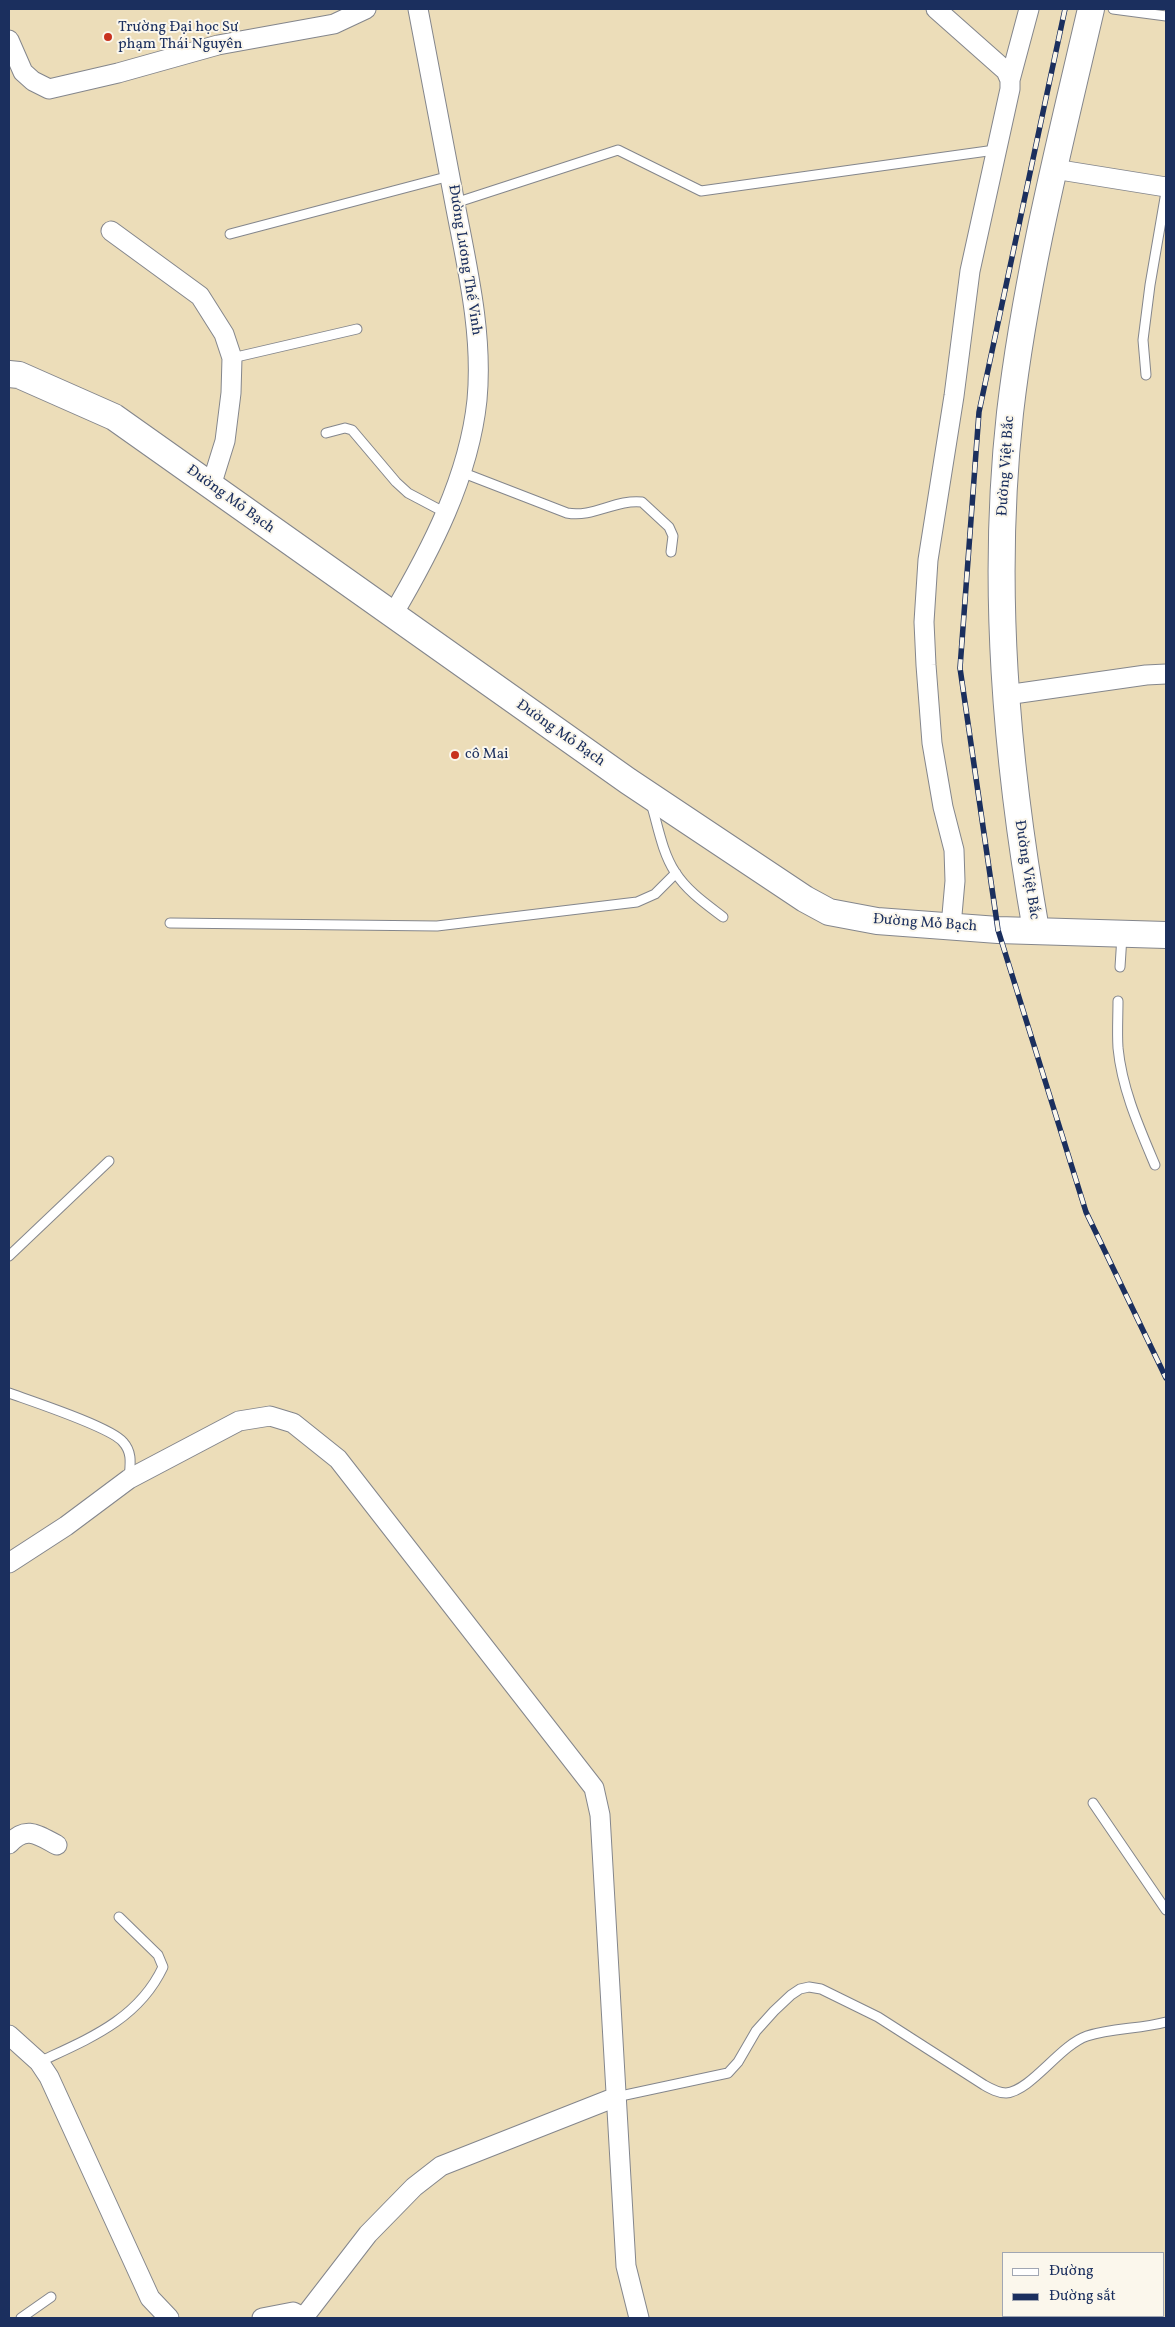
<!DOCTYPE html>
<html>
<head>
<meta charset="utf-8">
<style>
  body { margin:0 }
  #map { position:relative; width:1175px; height:2327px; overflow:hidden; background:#ecddb9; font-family:Vollkorn,serif }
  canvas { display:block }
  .frame { position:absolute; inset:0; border:10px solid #1b2f5e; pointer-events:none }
  .legend { position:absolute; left:1002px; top:2252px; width:162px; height:65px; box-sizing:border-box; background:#fbf7ec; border:1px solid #a1a7b3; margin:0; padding:6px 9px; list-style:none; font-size:15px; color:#1b2f5e }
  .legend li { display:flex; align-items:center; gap:10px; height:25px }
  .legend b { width:25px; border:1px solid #a1a7b3 }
</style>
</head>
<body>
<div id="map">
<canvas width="1175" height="2327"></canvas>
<div class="frame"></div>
<ul class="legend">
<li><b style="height:6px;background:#fff"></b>Đường</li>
<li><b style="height:6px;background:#1b2f5e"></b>Đường sắt</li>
</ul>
</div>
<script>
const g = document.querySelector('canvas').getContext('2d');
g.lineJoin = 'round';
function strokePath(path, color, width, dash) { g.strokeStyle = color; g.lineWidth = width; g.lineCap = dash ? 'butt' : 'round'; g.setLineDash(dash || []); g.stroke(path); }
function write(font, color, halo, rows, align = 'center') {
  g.font = font + ' Vollkorn,serif'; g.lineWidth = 4; g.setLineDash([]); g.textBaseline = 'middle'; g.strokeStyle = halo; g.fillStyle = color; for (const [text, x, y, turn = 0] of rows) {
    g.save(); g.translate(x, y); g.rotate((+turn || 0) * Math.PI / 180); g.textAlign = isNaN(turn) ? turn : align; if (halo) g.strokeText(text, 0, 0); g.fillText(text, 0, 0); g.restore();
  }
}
const lane = new Path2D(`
  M 1113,9 L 1166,16
  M 455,203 L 618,150 L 701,191 L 995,150
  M 230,234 L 450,176
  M 232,358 L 357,329
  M 1146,375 L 1143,340 L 1150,285 L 1166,192
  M 326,433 L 345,428 L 352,430 L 396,482 L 408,493 L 444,512
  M 461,472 L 567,513 C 593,518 616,499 642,502 L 669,527 L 673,536 L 671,552
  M 651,803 C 658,826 662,852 675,872 C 687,891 706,904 723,917
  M 170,923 L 437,926 L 637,902 L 655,894 L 676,873
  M 1120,967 L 1122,936
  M 1118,1001 C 1118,1016 1117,1032 1118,1048 C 1122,1089 1139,1127 1155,1165
  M 9,1256 L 109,1161
  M 9,1393 C 31,1401 111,1427 123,1442 C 133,1453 130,1465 129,1479
  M 1093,1803 L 1166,1910
  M 39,2062 C 88,2039 138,2020 163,1967 L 158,1955 L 119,1917
  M 616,2097 L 728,2073 L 738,2062 L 756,2031 L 774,2011 L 791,1995 L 800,1989 L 809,1987 L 821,1989 L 878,2017 L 984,2085 C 991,2089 998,2093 1006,2093 C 1031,2091 1060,2045 1087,2036 C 1112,2028 1140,2029 1166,2022
  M 21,2318 L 51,2297`);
const street = new Path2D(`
  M 936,9 L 1006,71 L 1010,80 L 1010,89 L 970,271 L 954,396 L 928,560 L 924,622 L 926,665 L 932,743 L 943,807 L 954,850 L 955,881 L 951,926
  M 9,40 L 23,72 L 33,81 L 49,89 L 118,73 L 218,45 L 334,24 L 366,9
  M 1010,80 L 1029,9
  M 1054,169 L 1166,187
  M 111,231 L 200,296 L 224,334 L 232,358 L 231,393 L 225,441 L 211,486
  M 392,616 C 431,550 469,477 477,400 C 483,336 468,271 456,209 C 443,142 430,75 418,9
  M 1006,695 L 1146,675 L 1166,674
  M 9,1563 L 66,1526 L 129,1479 L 239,1421 L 270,1416 L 293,1423 L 338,1459 L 594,1788 L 600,1815 L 626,2266 L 639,2318
  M 9,1844 C 26,1825 38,1835 57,1845
  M 9,2035 L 39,2062 L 49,2077 L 150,2298 L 169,2318
  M 304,2317 L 368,2234 L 414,2187 L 441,2166 L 616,2097
  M 262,2318 L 293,2312 L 305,2318`);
const secondary = new Path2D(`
  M 9,374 L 19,375 L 114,417 L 628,781 L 805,899 L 829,912 L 877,921 L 998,930 L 1166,935
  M 1036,930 C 1006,759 991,585 1010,413 C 1026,276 1060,142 1091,9`);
const rail = new Path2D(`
  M 1065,9 L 979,412 L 960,668 L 998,930 L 1086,1212 L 1166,1378`);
const markers = [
  [108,37,5,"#c8321e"],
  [455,755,5,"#c8321e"]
];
const poiNames = [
  ["Trường Đại học Sư",118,28],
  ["phạm Thái Nguyên",118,45],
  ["cô Mai",465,755]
];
const streetNames = [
  ["Đường Lương Thế Vinh",464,260,81],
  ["Đường Việt Bắc",1007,466,-86],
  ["Đường Mỏ Bạch",230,500,36],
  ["Đường Mỏ Bạch",560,734,35],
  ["Đường Việt Bắc",1026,870,81],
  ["Đường Mỏ Bạch",925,924,4]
];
strokePath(lane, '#84868c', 11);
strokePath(street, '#84868c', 21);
strokePath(secondary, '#84868c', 28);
strokePath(lane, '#fff', 9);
strokePath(street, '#fff', 19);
strokePath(secondary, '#fff', 26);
strokePath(rail, '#1b2f5e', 5.5);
strokePath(rail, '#fbf7ec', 4, [11]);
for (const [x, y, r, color] of markers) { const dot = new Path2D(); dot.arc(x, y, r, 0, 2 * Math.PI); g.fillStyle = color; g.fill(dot); strokePath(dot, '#fbf7ec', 2); }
write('15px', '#1b2f5e', '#fbf7ec', poiNames, 'left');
write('15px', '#1b2f5e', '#fbf7ec', streetNames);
</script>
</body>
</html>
